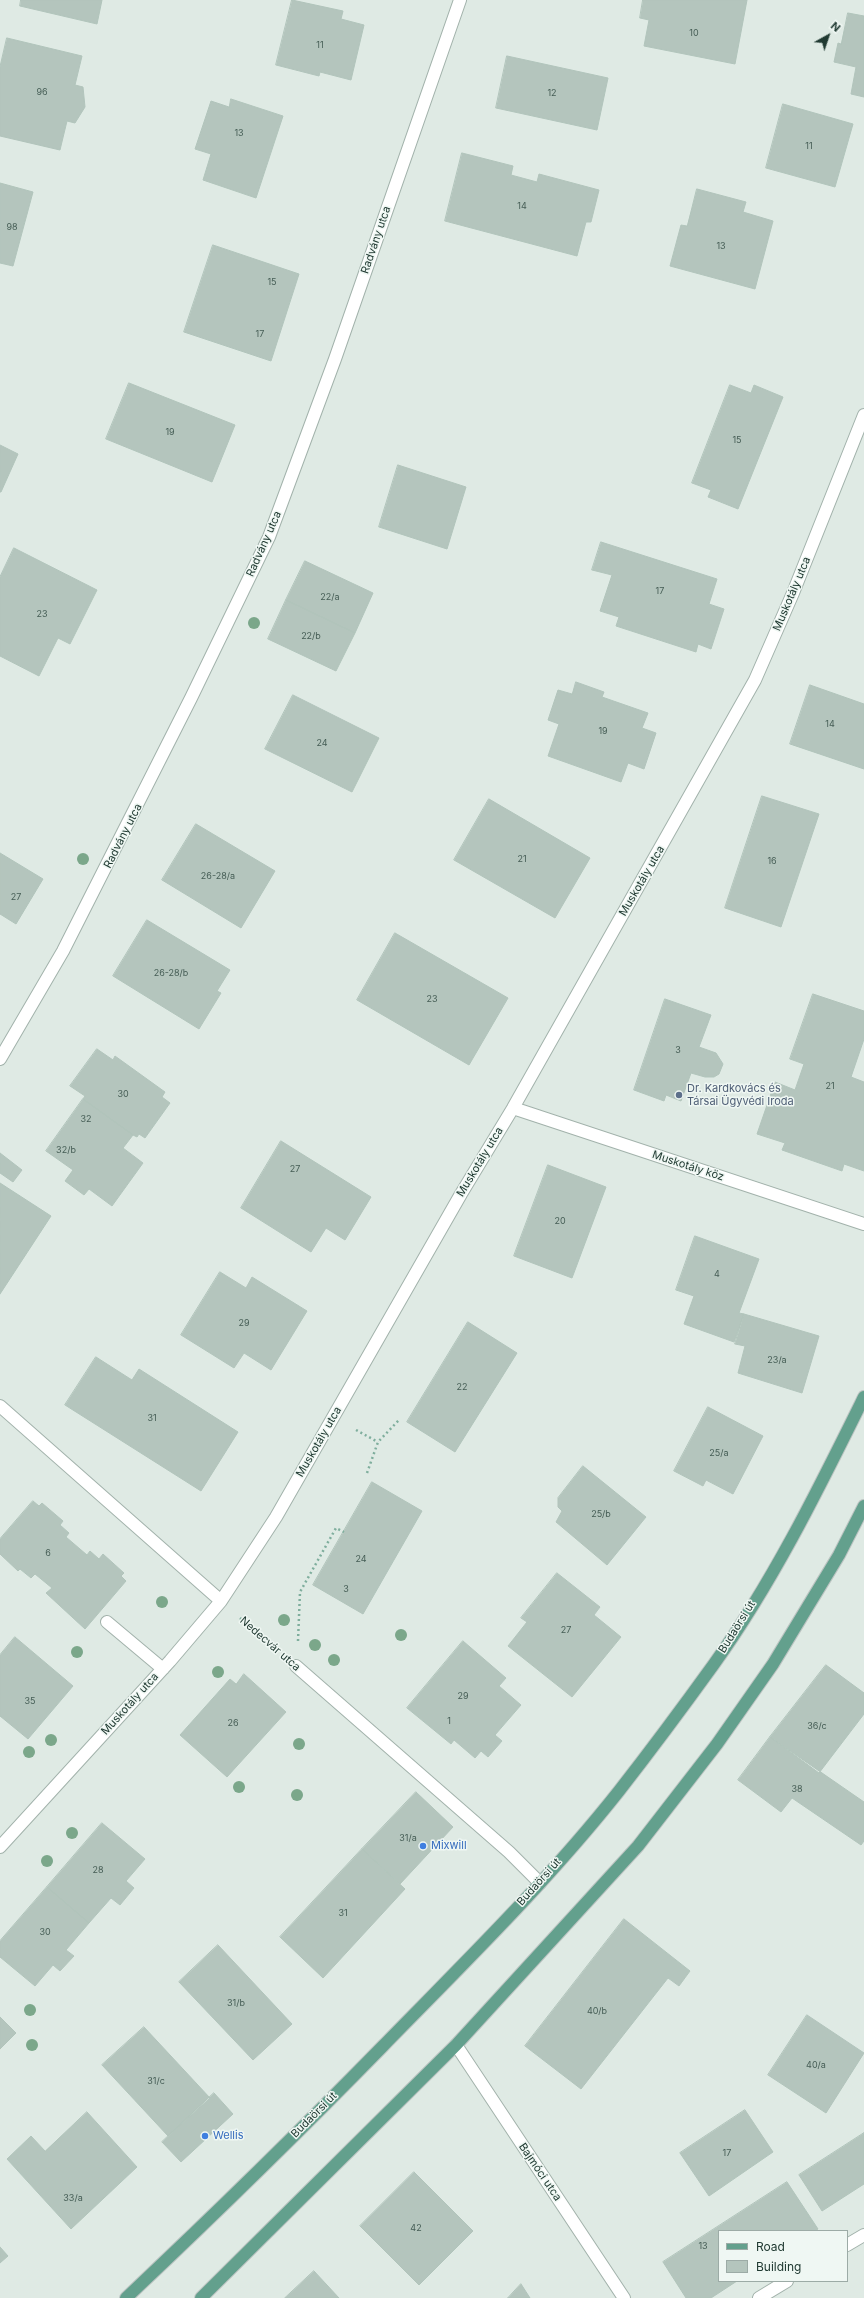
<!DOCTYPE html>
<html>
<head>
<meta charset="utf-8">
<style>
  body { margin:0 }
  #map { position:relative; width:864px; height:2298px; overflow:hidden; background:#dfeae4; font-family:Inter,sans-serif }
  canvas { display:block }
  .legend { position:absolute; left:718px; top:2230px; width:130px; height:52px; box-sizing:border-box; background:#eff7f3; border:1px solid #9caba6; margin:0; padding:5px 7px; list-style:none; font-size:12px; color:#203a32 }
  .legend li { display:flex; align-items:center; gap:8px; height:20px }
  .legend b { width:20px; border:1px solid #9caba6 }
  .north { position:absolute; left:808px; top:16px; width:40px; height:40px; -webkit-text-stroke:3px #eff7f3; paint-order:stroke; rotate:40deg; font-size:11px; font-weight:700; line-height:16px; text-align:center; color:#203a32 }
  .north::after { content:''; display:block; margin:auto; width:14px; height:18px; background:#203a32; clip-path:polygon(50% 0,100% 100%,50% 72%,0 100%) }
</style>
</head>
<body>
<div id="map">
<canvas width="864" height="2298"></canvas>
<ul class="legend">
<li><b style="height:5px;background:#63a08d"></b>Road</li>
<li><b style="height:11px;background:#b4c5bd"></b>Building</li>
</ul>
<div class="north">N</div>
</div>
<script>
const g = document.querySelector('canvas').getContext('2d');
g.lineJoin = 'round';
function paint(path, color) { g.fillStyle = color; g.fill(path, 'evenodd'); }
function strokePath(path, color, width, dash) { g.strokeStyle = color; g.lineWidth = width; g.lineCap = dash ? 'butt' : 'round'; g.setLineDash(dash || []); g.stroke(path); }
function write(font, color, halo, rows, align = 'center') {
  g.font = font + ' Inter,sans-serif'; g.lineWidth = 3; g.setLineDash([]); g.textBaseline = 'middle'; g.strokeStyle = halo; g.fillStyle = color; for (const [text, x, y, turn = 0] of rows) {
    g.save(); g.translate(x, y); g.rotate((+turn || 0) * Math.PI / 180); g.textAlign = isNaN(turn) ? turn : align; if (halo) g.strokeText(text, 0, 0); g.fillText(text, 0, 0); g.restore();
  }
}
const building = new Path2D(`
  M 21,0 L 102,0 L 97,24 L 20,6 Z
  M 292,0 L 343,11 L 341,19 L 364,25 L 351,80 L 320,72 L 319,76 L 276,65 Z
  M 643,0 L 747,0 L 735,64 L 644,46 L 649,20 L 640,18 Z
  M 848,13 L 864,16 L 864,97 L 851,94 L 856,67 L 834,62 L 838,43 L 841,44 Z
  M 7,38 L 82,56 L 75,85 L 83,87 L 85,107 L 75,123 L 67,121 L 60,150 L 0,136 L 0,67 Z
  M 507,56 L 608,78 L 597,130 L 496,108 Z
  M 231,99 L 283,116 L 256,198 L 203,180 L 211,154 L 195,149 L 211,101 L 229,107 Z
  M 783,104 L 853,124 L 835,187 L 766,168 Z
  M 462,153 L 513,166 L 511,175 L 537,182 L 539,174 L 599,190 L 591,222 L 586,222 L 577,256 L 445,221 Z
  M 0,183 L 33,192 L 13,266 L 0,263 Z
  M 697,189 L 746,202 L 743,212 L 773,221 L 755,289 L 670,266 L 681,225 L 687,226 Z
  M 213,245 L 299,274 L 271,361 L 184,332 Z
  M 129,383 L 235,425 L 212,482 L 106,439 Z
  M 730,385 L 751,393 L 754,385 L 783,397 L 738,509 L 708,497 L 711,490 L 692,483 Z
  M 0,445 L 18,454 L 1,492 L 0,492 Z
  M 398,465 L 466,487 L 447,549 L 379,527 Z
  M 601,542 L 717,579 L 709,604 L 724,609 L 711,649 L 698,644 L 696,652 L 616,626 L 619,617 L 600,611 L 612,575 L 592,570 Z
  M 14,548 L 97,590 L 70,644 L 58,638 L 39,676 L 0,656 L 0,577 Z
  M 305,561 L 373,593 L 355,633 L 286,600 Z
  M 286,600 L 355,633 L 336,671 L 268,639 Z
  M 576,682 L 604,692 L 602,697 L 648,713 L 642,728 L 656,733 L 644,769 L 628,763 L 621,782 L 548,756 L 559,724 L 548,720 L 558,690 L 572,694 Z
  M 810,685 L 864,704 L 864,769 L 790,744 Z
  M 293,695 L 379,738 L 352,792 L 265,749 Z
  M 762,796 L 819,814 L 781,927 L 725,908 Z
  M 489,799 L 590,858 L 555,918 L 454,860 Z
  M 196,824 L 275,871 L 241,928 L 162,880 Z
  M 0,853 L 43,879 L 16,924 L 0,914 Z
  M 147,920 L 230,970 L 217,991 L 221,993 L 199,1029 L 113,976 Z
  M 395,933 L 508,998 L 469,1065 L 357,1000 Z
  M 813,994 L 864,1011 L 864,1039 L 851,1077 L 864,1082 L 864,1171 L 844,1164 L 842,1171 L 782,1150 L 785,1143 L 757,1134 L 775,1082 L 795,1090 L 804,1064 L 790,1059 Z
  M 665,999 L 711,1015 L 699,1047 L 716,1053 L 723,1064 L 719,1074 L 714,1077 L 705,1077 L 691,1073 L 681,1101 L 666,1095 L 664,1101 L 634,1090 Z
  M 97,1049 L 113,1060 L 115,1056 L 165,1092 L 162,1097 L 170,1103 L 145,1138 L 139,1134 L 137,1137 L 133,1135 L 83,1099 L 85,1096 L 70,1086 Z
  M 83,1099 L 133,1135 L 123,1148 L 143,1163 L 112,1206 L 89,1189 L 84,1195 L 65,1181 L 73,1170 L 46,1151 Z
  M 281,1141 L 371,1197 L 345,1240 L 326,1228 L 311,1252 L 241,1208 Z
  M 0,1153 L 22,1170 L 13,1182 L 0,1173 Z
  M 548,1165 L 606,1187 L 572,1278 L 514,1256 Z
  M 0,1183 L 51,1216 L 0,1294 Z
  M 695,1236 L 759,1259 L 739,1313 L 744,1314 L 734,1342 L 684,1324 L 694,1296 L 676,1290 Z
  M 220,1272 L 246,1288 L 252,1277 L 307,1311 L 271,1370 L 244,1353 L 234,1368 L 181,1335 Z
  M 744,1314 L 819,1336 L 802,1393 L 738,1373 L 745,1346 L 735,1344 Z
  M 468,1322 L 517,1353 L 455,1452 L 407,1422 Z
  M 96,1357 L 132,1380 L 139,1369 L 238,1432 L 201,1491 L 65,1405 Z
  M 708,1407 L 763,1436 L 733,1494 L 706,1480 L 703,1486 L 674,1471 Z
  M 583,1466 L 646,1517 L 607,1565 L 556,1522 L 562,1511 L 558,1507 L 558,1498 Z
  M 372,1482 L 422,1511 L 363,1614 L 313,1585 Z
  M 33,1501 L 39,1506 L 42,1503 L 63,1521 L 60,1525 L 69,1533 L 66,1537 L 87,1555 L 90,1551 L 99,1559 L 103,1554 L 124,1573 L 121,1576 L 126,1581 L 85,1629 L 46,1593 L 52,1588 L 35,1574 L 31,1578 L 20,1569 L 18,1571 L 0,1554 L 0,1539 Z
  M 557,1573 L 600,1607 L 594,1615 L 621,1637 L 572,1697 L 508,1646 L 527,1622 L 521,1618 Z
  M 15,1637 L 73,1686 L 28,1739 L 0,1716 L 0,1655 Z
  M 463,1641 L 506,1678 L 499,1686 L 521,1705 L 495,1735 L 502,1741 L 488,1757 L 481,1751 L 475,1758 L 454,1740 L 451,1744 L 407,1708 Z
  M 826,1665 L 864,1693 L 864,1714 L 819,1773 L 770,1737 Z
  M 244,1674 L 286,1712 L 227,1777 L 180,1735 L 230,1679 L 236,1684 Z
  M 770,1737 L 864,1802 L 864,1841 L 861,1845 L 792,1798 L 781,1812 L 738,1780 Z
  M 416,1792 L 453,1827 L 400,1884 L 362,1849 Z
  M 102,1823 L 145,1859 L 126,1881 L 134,1888 L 120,1905 L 111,1898 L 89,1923 L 47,1887 Z
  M 362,1849 L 405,1889 L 323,1978 L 280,1937 Z
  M 47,1887 L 89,1923 L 66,1950 L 74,1956 L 60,1971 L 53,1965 L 35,1986 L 0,1957 L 0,1941 Z
  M 624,1919 L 690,1971 L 679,1986 L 668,1978 L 581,2089 L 525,2046 Z
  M 218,1945 L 292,2024 L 253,2060 L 179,1982 Z
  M 807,2015 L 864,2053 L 826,2113 L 768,2075 Z
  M 0,2017 L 16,2033 L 0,2049 Z
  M 144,2027 L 210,2098 L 168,2136 L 102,2065 Z
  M 214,2093 L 233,2114 L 181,2162 L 162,2142 Z
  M 745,2110 L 773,2152 L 709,2196 L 680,2153 Z
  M 87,2112 L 137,2167 L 71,2229 L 7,2159 L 31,2136 L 45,2151 Z
  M 864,2133 L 864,2184 L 822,2211 L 799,2175 Z
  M 414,2172 L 473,2231 L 419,2285 L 360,2226 Z
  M 787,2182 L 818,2229 L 815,2231 L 719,2231 L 719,2281 L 737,2281 L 711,2298 L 686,2298 L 663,2262 Z
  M 0,2247 L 8,2256 L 0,2263 Z
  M 314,2271 L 339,2298 L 285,2298 Z
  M 521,2284 L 530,2298 L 508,2298 Z`);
const path = new Path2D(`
  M 356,1430 L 378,1442
  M 367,1473 L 378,1442 L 399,1420
  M 240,1618 L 277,1650
  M 298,1641 L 300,1592 L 336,1528 L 344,1532`);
const minor = new Path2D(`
  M 0,1059 L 63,951 L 191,698 L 269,537 L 335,359 L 460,0
  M 513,1108 L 864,1224
  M 0,1406 L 221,1601
  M 107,1622 L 163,1669
  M 296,1666 L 509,1852 L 540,1883
  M 0,1847 L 170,1661 L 221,1601 L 276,1517 L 461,1194 L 513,1108 L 755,680 L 793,593 L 864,415
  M 456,2045 L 624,2298
  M 847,2245 L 864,2235
  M 759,2298 L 787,2281`);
const major = new Path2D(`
  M 126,2298 C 213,2216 299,2132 383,2046 C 463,1964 547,1882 619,1791 C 651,1750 683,1707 714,1664 C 773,1582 819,1488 864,1397
  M 201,2298 L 456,2045 L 638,1846 L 717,1744 L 773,1664 L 839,1555 L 864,1506`);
const trees = [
  [254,623],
  [83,859],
  [162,1602],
  [284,1620],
  [401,1635],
  [315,1645],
  [77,1652],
  [334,1660],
  [218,1672],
  [51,1740],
  [299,1744],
  [29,1752],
  [239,1787],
  [297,1795],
  [72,1833],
  [47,1861],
  [30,2010],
  [32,2045]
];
const markers = [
  [679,1095,4,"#5c6f8a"],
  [423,1846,4,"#3f7fe0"],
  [205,2136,4,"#3f7fe0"]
];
const numberNames = [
  ["10",694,33],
  ["11",320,45],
  ["96",42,92],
  ["12",552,93],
  ["13",239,133],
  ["11",809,146],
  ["14",522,206],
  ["98",12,227],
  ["13",721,246],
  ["15",272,282],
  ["17",260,334],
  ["19",170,432],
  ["15",737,440],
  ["17",660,591],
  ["22/a",330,597],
  ["23",42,614],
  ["22/b",311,636],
  ["14",830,724],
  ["19",603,731],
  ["24",322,743],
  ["21",522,859],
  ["16",772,861],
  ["26-28/a",218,876],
  ["27",16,897],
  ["26-28/b",171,973],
  ["23",432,999],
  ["3",678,1050],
  ["21",830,1086],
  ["30",123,1094],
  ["32",86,1119],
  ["32/b",66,1150],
  ["27",295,1169],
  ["20",560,1221],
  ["4",717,1274],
  ["29",244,1323],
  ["23/a",777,1360],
  ["22",462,1387],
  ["31",152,1418],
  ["25/a",719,1453],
  ["25/b",601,1514],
  ["6",48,1553],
  ["24",361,1559],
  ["3",346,1589],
  ["27",566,1630],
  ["29",463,1696],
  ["35",30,1701],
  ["1",449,1721],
  ["26",233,1723],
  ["36/c",817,1726],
  ["38",797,1789],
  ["31/a",408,1838],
  ["28",98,1870],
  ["31",343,1913],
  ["30",45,1932],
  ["31/b",236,2003],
  ["40/b",597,2011],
  ["40/a",816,2065],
  ["31/c",156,2081],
  ["17",727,2153],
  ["33/a",73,2198],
  ["42",416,2228],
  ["13",703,2246]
];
const streetNames = [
  ["Radvány utca",376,240,-71],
  ["Radvány utca",264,544,-66],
  ["Muskotály utca",792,594,-67],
  ["Radvány utca",123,836,-63],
  ["Muskotály utca",642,881,-60],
  ["Muskotály utca",480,1162,-59],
  ["Muskotály köz",688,1166,18],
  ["Muskotály utca",319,1442,-60],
  ["Budaörsi út",737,1627,-58],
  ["Nedecvár utca",270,1644,41],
  ["Muskotály utca",130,1704,-48],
  ["Budaörsi út",539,1882,-48],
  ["Budaörsi út",314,2115,-45],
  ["Bajmóci utca",540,2172,56]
];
const serviceNames = [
  ["Dr. Kardkovács és",687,1089],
  ["Társai Ügyvédi Iroda",687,1102]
];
const shopNames = [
  ["Mixwill",431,1846],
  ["Wellis",213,2136]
];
paint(building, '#b4c5bd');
strokePath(building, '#b1c4bb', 1);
strokePath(minor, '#a2b2ab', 14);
strokePath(major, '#bcc4c2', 14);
strokePath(path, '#7fae9d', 2.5, [2, 3]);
strokePath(minor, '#fff', 12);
strokePath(major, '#63a08d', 12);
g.fillStyle = '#7ba78a';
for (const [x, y] of trees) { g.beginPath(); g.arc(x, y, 6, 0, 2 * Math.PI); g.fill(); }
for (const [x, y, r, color] of markers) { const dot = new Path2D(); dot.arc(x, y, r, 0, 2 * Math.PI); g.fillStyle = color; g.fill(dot); strokePath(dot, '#eff7f3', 1.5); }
write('9px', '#455d55', null, numberNames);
write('11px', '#203a32', '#eff7f3', streetNames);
write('11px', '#4e5e75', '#eff7f3', serviceNames, 'left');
write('11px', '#366cbe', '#eff7f3', shopNames, 'left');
</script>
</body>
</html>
